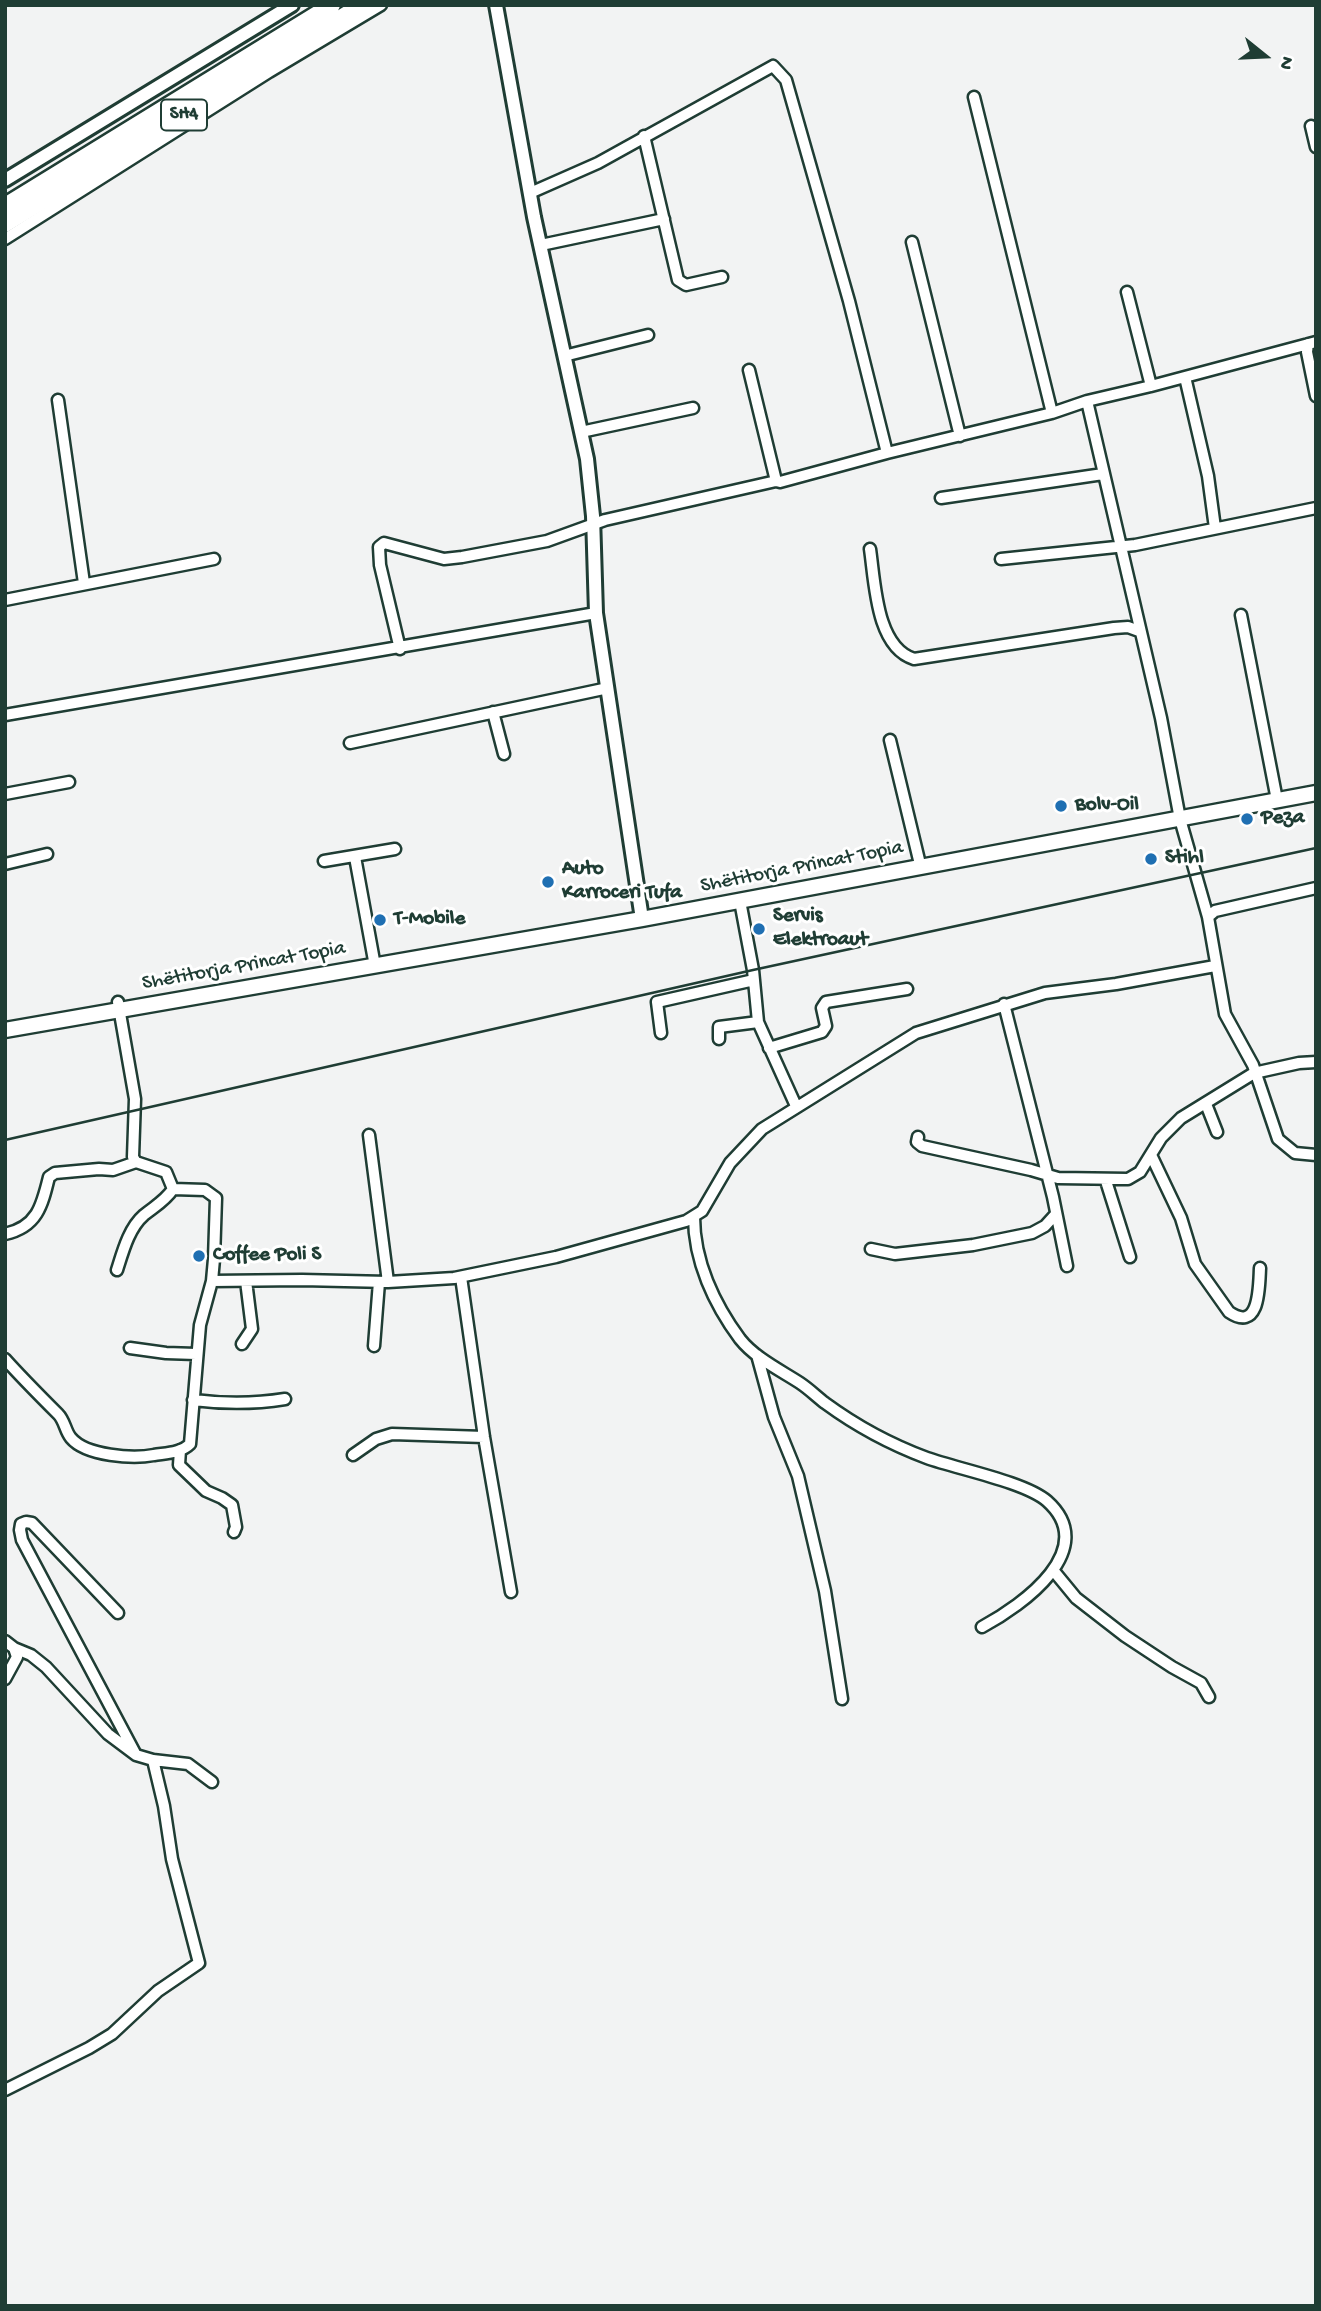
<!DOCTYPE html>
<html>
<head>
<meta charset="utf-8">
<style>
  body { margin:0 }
  #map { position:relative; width:1321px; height:2311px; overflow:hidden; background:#f2f3f3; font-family:"Gochi Hand",sans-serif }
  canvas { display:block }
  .frame { position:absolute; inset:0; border:7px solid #1f3d34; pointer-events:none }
  .north { position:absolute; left:1230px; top:21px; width:70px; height:70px; -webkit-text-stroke:5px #fff; paint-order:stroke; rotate:108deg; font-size:19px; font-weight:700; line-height:28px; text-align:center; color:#1f3d34 }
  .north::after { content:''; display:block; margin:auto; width:24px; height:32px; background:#1f3d34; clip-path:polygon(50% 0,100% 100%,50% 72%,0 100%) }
</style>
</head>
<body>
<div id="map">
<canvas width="1321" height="2311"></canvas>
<div class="frame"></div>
<div class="north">N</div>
</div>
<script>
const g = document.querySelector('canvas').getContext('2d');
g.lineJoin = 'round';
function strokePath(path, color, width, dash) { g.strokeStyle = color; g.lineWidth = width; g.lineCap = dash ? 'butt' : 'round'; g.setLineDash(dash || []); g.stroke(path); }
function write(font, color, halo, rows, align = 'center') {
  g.font = font + ' "Gochi Hand",sans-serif'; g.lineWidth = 6; g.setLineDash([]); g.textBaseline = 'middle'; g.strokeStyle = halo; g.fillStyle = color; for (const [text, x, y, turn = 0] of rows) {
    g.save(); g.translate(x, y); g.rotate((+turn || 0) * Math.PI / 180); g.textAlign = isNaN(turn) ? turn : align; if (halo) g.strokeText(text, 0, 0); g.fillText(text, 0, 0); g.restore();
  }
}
const minor = new Path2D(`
  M 974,97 L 1052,413
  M 1311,126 L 1316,147
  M 644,136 L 678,280 L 686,285 L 722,277
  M 530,193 L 598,163 L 773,66 L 786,80 L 849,301 L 887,453
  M 5,239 L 269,72 L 381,5
  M 912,242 L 960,436
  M 541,245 L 664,219
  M 1308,344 L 1307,352 L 1316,396
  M 564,356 L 648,335
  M 749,370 L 776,481 L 780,482 L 887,453 L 1052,413 L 1087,401 L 1161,718 L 1180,819 L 1208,917 L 1225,1014 L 1253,1065 L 1278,1139 L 1295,1153 L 1316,1155
  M 1185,377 L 1208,476 L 1215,528
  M 1151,386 L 1316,342
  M 58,400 L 84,583
  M 1087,401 L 1151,386 L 1127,292
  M 581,432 L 693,408
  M 941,498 L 1103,474
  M 870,549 C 875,583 876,647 914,659 L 1114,628 L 1128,627 L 1139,631
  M 1001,559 L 1135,545 L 1316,508
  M 5,600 L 214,559
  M 1241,615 L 1277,800
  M 400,649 L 380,565 L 379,547 L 384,543 L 444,559 L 462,557 L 547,541 L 605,520 L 776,481
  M 493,712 L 504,754
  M 5,715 L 596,613
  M 890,740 L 919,860
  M 350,743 L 608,688
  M 5,794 L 69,782
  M 355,857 L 375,966
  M 324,861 L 395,849
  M 5,864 L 47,854
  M 740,901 L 753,970 L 758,1022 L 796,1106
  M 1208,917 L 1215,911 L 1316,888
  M 1004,1004 L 1053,1197 L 1067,1266
  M 661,1033 L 657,1002 L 754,980
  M 719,1039 L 719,1027 L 758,1022
  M 769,1048 L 822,1032 L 826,1026 L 822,1008 L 826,1002 L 907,989
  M 1206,1104 L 1217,1132
  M 369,1135 L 388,1282
  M 918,1137 L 917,1142 L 922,1146 L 1031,1170 L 1058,1178 L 1128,1179 L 1140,1172 L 1161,1138 L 1181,1118 L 1254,1073 L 1299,1063 L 1316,1062
  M 1151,1155 L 1181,1218 L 1195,1264 L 1229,1312 C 1260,1333 1259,1287 1260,1268
  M 1106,1181 L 1130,1257
  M 694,1217 C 694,1261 714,1304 740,1339 C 755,1358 780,1370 800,1383 C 809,1389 816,1396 825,1403 C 855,1425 892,1445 927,1458 C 958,1469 1025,1482 1047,1501 C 1101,1549 1023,1605 982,1627
  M 5,1234 C 37,1227 42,1206 49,1177 L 55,1173 L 99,1169 L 113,1170 L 136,1162
  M 871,1249 L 895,1254 L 973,1245 L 1032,1233 L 1045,1226 L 1055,1215
  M 117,1270 C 123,1251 129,1228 144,1215 C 155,1206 165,1201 173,1189
  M 461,1277 L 484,1437 L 511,1592
  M 212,1281 L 302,1280 L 388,1282 L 454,1278 L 556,1257 L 686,1221 L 702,1211 L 730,1163 L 762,1129 L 916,1033 L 1045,993 L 1116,984 L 1215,966
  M 242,1344 L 252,1329 L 246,1281
  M 374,1346 L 379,1282
  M 130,1348 L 166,1353 L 196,1354
  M 757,1355 L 774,1417 L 798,1476 L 825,1591 L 842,1699
  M 5,1359 C 22,1378 40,1396 58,1414 C 65,1421 65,1431 71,1438 C 86,1456 133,1459 154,1455 C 166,1453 181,1453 190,1444 L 200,1325 L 212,1281 L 214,1259 L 216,1198 L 205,1190 L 173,1189 L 166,1172 L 136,1162 L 133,1157 L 135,1099 L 118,1002
  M 193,1400 C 225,1404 254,1404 285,1399
  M 180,1450 L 179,1465 L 206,1491 L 222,1498 L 232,1505 L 236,1527 L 234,1532
  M 353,1455 L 376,1439 L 392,1434 L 484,1437
  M 1053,1570 L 1076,1598 L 1125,1636 L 1172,1667 L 1201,1683 L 1209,1697
  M 118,1613 L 32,1523 L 26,1522 L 21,1524 L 20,1530 L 22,1540 L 136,1755
  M 5,1641 L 14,1648 L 17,1657 L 5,1679
  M 14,1648 L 31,1655 L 46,1667 L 108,1734 L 136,1755 L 153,1760 L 188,1764 L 212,1782
  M 5,2090 L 89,2048 L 112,2034 L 158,1991 L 199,1963 L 172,1859 L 164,1806 L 153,1760`);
const tertiary = new Path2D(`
  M 496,5 L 534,217 L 587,459 L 593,516 L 596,613 L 642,919
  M 5,180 L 292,5`);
const secondary = new Path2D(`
  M 5,1030 L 642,919 L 1316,793`);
const trunk = new Path2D(`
  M 5,206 L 332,5
  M 5,224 L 362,5`);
const rail = new Path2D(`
  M 5,1140 L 753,970 L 1316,848`);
const markers = [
  [1061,806,7,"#1f6fb2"],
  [1247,819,7,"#1f6fb2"],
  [1151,859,7,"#1f6fb2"],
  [548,882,7,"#1f6fb2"],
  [380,920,7,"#1f6fb2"],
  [759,929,7,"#1f6fb2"],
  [199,1256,7,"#1f6fb2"]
];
const shields = [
  [184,115,46]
];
const shieldNames = [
  ["SH4",184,115]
];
const poiNames = [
  ["Bolv-Oil",1075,806],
  ["Peza",1261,819],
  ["Stihl",1165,859],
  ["Auto",562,870],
  ["Karroceri Tufa",562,894],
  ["Servis",773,917],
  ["Elektroaut",773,941],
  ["T-Mobile",394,920],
  ["Coffee Poli S",213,1256]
];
const streetNames = [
  ["Shëtitorja Princat Topia",802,868,-11],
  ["Shëtitorja Princat Topia",244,967,-10]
];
strokePath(minor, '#1f3d34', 15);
strokePath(tertiary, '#1f3d34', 18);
strokePath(secondary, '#1f3d34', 19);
strokePath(trunk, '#1f3d34', 21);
strokePath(minor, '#fff', 10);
strokePath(tertiary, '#fff', 12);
strokePath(secondary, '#fff', 14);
strokePath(trunk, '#fff', 16);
strokePath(rail, '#1f3d34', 2.5);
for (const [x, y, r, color] of markers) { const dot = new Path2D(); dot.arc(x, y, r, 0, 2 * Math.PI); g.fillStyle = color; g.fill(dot); strokePath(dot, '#fff', 2.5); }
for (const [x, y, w] of shields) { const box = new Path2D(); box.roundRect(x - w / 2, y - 15.5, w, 31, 5); g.fillStyle = '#fff'; g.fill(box); strokePath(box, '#1f3d34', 2); }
write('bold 19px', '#1f3d34', null, shieldNames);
write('bold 21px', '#1f3d34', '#fff', poiNames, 'left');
write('21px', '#1f3d34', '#fff', streetNames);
</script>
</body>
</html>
